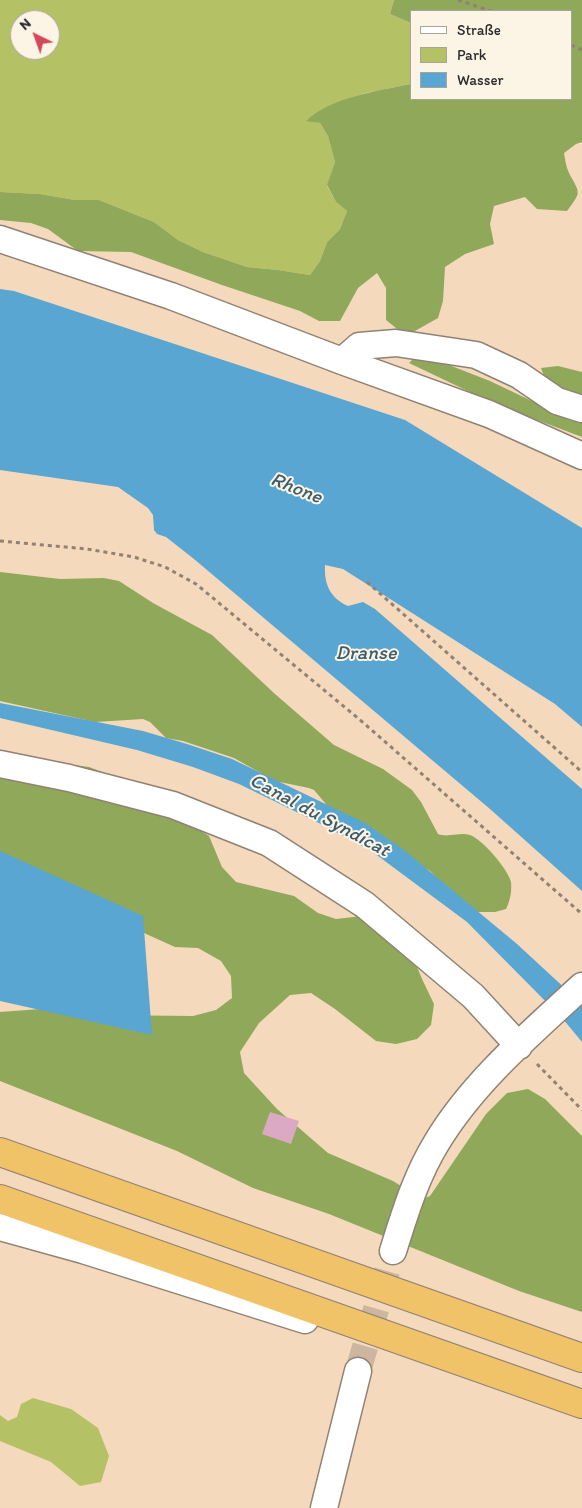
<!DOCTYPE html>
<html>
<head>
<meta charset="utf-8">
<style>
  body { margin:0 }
  #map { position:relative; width:582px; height:1508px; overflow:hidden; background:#f4d9bc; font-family:Itim,sans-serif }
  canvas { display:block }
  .legend { position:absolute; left:410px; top:10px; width:162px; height:90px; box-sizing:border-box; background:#fcf5e5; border:1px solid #a8a49b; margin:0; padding:6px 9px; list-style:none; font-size:15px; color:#2b2b2b }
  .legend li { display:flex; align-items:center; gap:10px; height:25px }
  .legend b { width:25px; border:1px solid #a8a49b }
  .north { position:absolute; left:10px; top:10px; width:50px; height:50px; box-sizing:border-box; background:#fcf5e5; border:1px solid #a8a49b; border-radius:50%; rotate:318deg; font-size:14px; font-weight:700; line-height:20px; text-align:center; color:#2b2b2b }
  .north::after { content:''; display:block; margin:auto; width:18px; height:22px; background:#d1495b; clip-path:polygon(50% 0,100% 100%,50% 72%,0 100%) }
</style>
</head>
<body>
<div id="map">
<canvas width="582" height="1508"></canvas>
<ul class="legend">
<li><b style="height:6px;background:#fff"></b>Straße</li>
<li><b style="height:14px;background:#b4c265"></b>Park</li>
<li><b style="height:14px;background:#59a6d2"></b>Wasser</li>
</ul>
<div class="north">N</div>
</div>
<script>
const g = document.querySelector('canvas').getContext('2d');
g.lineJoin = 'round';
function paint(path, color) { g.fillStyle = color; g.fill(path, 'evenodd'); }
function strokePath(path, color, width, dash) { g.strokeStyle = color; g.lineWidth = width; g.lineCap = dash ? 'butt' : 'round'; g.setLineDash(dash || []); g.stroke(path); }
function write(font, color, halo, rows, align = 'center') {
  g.font = font + ' Itim,sans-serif'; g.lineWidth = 4; g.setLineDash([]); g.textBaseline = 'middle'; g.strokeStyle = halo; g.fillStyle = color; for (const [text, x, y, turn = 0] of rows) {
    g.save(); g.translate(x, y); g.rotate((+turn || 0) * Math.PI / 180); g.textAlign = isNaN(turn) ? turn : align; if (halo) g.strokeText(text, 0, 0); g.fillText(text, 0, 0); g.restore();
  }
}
const green = new Path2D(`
  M 0,0 L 394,0 L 390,14 L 411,23 L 411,84 L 366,93 L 340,102 L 307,120 L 320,123 L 328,136 L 335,162 L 327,186 L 336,202 L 347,211 L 340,229 L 327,242 L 320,261 L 310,275 L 278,270 L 247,267 L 203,252 L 178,240 L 154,222 L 99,200 L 75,200 L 40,194 L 0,192 ZM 20,20 L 50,20 L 50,50 L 20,50 Z
  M 33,1398 L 71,1409 L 98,1428 L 109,1456 L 101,1482 L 80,1486 L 51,1462 L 0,1441 L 0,1415 L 8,1421 L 17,1417 L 21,1404 Z`);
const forest = new Path2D(`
  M 394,0 L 582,0 L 582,142 L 576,144 L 564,153 C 565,159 566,167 569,173 C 580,194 582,191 567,211 L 537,209 L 525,197 L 494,206 L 490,224 L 494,244 L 465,254 L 445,267 L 443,301 L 438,318 L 406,336 L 386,320 L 386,288 L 377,273 L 358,288 L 340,321 L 319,321 L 300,311 L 222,285 L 131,252 L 78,251 L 48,229 L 31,223 L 0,220 L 0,192 L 40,194 L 75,200 L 99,200 L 154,222 L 178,240 L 203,252 L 247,267 L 278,270 L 310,275 L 320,261 L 327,242 L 340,229 L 347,211 L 336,202 L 327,185 L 335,162 L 328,136 L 320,123 L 306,121 C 331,97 378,91 411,84 L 411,99 L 571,99 L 571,11 L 411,11 L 411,23 L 390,14 Z
  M 431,358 L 490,381 L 561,415 L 582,422 L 582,437 L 495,404 L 409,363 L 413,359 Z
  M 558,366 L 582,372 L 582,402 L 550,392 L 541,368 Z
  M 0,572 L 60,579 L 104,578 L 119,581 L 153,603 L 212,635 L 275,694 L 334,745 L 383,769 L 412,790 L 421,802 L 438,834 C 448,838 459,832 470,835 C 482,839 508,869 511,882 C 512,892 510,901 506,909 L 495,912 L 476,912 L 460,902 L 430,871 L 331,810 L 314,790 L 309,788 L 275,781 L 234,758 L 183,741 L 166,738 L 150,722 L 143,719 L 95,722 L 0,701 Z
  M 57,763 L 89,767 L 118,778 L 209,836 L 222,867 L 236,882 L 294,896 L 318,913 L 336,919 L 354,917 L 386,907 L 397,918 L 422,979 L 434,1004 L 431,1025 L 417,1039 L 396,1044 L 376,1041 L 335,1009 L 311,993 L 290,995 L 259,1023 L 240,1052 L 244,1073 L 277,1109 L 328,1153 L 393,1181 L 422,1199 L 430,1196 L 486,1114 L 507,1093 L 528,1089 L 545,1099 L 582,1136 L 582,1312 L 519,1291 L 329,1214 L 253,1188 L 177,1151 L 0,1081 L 0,1012 L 54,1008 L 103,1015 L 193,1016 L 216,1010 L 232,998 L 231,976 L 221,961 L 198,948 L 175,947 L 0,868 L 0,766 Z`);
const water = new Path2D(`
  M 0,289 L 14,291 L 405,420 L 582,528 L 582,727 L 555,704 L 343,569 L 325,565 C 324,584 330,598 348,606 L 363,602 L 375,609 L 582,789 L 582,891 L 490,809 L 194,559 L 166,537 L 157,534 L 154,530 L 153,515 L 148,508 L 118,487 L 0,470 Z
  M 0,703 L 143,731 L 187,744 L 232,759 L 365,823 L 404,850 L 517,944 L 582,1004 L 582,1042 L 563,1019 L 467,922 L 370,850 L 317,822 L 239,784 L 193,767 L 137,750 L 0,718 Z
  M 0,851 L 143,916 L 152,1035 L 0,1001 Z`);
const building = new Path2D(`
  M 270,1112 L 299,1121 L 291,1144 L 262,1134 Z`);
const minorTunnel = new Path2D(`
  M 358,1371 L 393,1251`);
const path = new Path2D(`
  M 458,0 L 491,11
  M 571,45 L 582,50
  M 0,541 L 87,549 L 134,557 L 165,567 L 196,584 L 359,719 L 582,914
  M 367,582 L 582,772
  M 537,1064 L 582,1110`);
const minor = new Path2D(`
  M 0,239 L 171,296 L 342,361 L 489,414 L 582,456
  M 342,361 L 359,346 L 396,343 L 476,355 L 519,375 L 557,401 L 582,409
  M 0,764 L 69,778 L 173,805 L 269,843 L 365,905 L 473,996 L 519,1046
  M 0,1227 L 83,1250 L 305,1320
  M 393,1251 C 405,1213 416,1176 437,1142 C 473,1082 531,1033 582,986
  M 324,1508 L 358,1371`);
const highway = new Path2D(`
  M 0,1152 L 582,1358
  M 0,1199 L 582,1404`);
const waterNames = [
  ["Rhone",296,489,22],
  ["Dranse",366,654],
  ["Canal du Syndicat",319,816,28]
];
paint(green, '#b4c265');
paint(forest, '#8fa85a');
paint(water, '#59a6d2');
paint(building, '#dca9c4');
strokePath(minorTunnel, '#ccb69f', 26, [26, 13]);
strokePath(minor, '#908274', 29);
strokePath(highway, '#908274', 30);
strokePath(path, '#908274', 3, [4, 4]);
strokePath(minor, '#fff', 26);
strokePath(highway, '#f1c369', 28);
write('italic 20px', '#3d5c6e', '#fcf5e5', waterNames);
</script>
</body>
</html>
